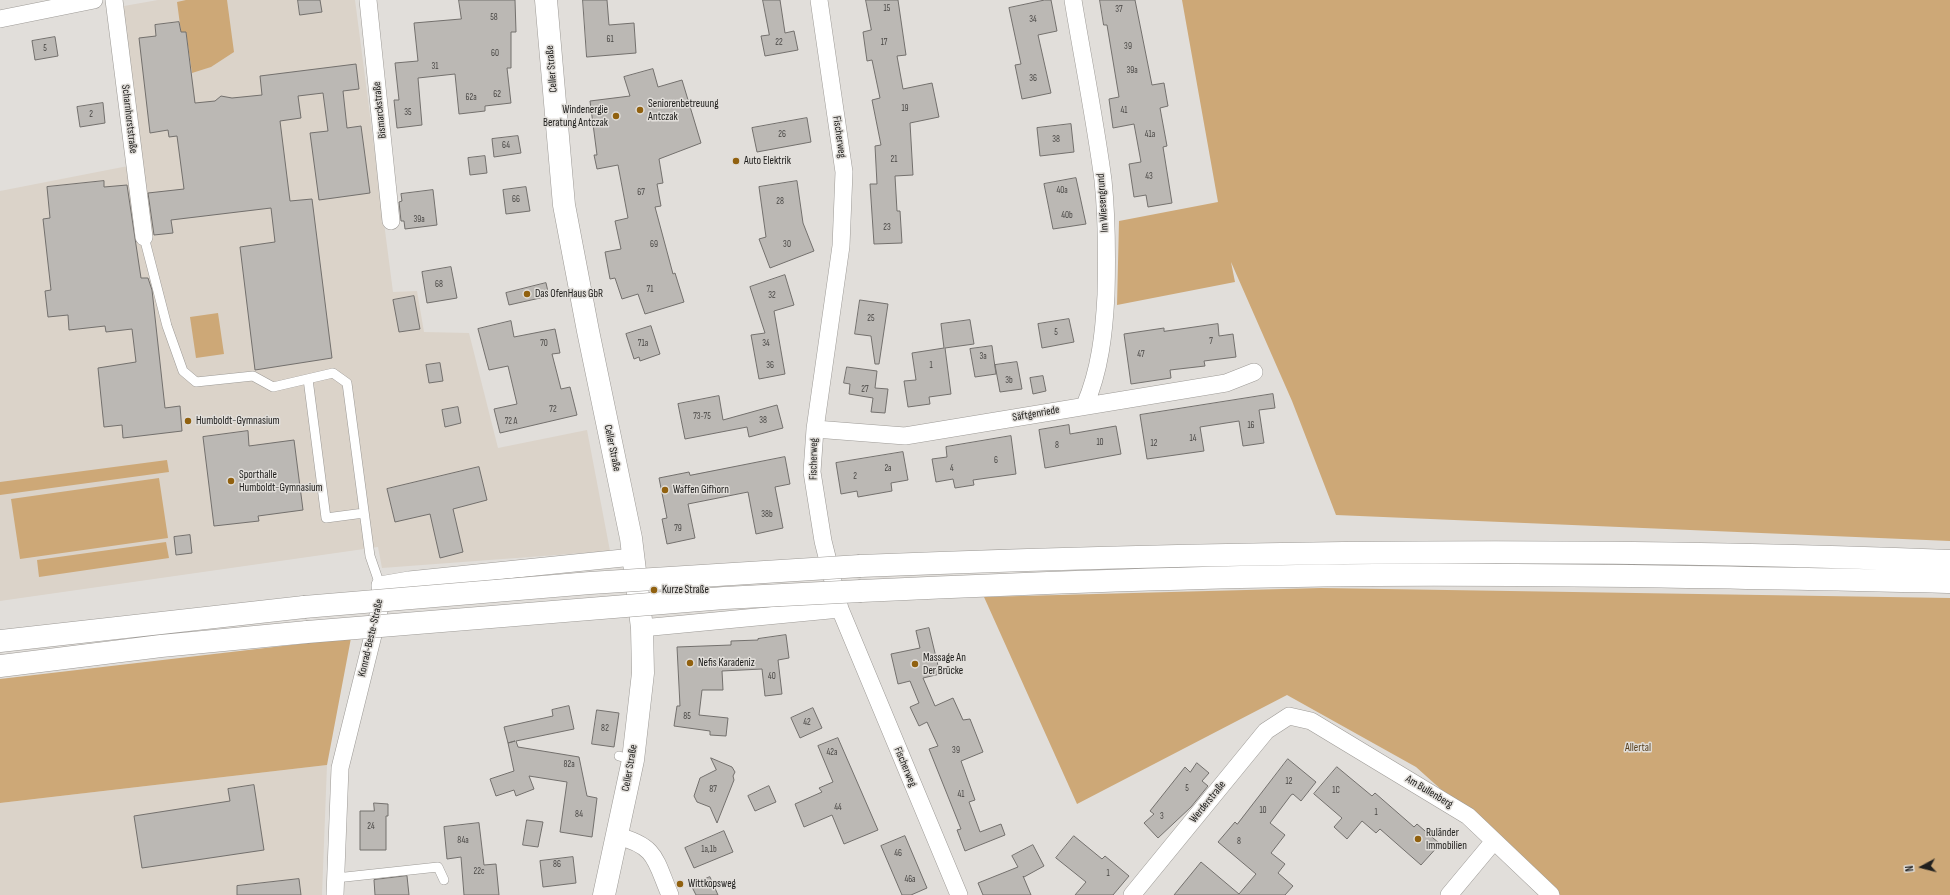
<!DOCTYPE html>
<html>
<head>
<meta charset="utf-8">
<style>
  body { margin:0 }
  #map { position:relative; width:1950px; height:895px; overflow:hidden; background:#e1deda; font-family:"Sofia Sans Condensed",sans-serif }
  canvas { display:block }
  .north { position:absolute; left:1902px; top:847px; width:40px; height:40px; -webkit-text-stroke:3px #e1deda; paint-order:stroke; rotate:263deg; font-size:11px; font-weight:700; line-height:16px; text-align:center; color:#21201e }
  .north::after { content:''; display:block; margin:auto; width:14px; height:18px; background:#21201e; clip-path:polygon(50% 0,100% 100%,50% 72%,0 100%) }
</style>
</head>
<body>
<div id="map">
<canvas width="1950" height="895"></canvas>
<div class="north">N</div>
</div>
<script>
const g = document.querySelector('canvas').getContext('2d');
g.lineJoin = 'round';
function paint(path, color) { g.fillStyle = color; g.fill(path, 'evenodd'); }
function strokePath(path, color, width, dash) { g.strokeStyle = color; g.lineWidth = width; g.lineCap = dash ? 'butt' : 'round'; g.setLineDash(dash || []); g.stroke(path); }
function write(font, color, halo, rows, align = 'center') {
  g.font = font + ' "Sofia Sans Condensed",sans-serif'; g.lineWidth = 3; g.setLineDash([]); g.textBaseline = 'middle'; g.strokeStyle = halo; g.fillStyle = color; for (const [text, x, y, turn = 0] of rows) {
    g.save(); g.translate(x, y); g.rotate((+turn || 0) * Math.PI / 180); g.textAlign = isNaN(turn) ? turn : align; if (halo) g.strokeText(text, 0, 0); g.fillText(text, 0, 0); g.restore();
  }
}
const built = new Path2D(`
  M 158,0 L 355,0 L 393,292 L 417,291 L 424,332 L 469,333 L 498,448 L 587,430 L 610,551 L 382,568 L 378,547 L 0,601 L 0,191 L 128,166 L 107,9 Z
  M 327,765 L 322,895 L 0,895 L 0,803 Z`);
const green = new Path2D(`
  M 186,0 L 227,0 L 234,52 L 211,67 L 192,73 L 186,32 L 181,32 L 177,2 Z
  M 1182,0 L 1950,0 L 1950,541 L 1336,515 L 1292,401 L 1231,262 L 1235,282 L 1117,305 L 1119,221 L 1218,202 Z
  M 218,313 L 224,354 L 196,358 L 190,317 Z
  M 167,460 L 169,472 L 0,495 L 0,482 Z
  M 159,478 L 168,538 L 20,559 L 11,499 Z
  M 166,542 L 169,558 L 39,577 L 37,560 Z
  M 1321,588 L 1950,598 L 1950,895 L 1559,895 L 1416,767 L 1287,695 L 1077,804 L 984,597 Z
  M 351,638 L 327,765 L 0,803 L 0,679 Z`);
const building = new Path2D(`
  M 298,0 L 320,0 L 322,12 L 300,15 Z
  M 459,0 L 515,0 L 516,32 L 511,32 L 511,68 L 507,68 L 511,103 L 485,106 L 485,111 L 459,114 L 455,74 L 418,78 L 422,125 L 397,128 L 394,100 L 399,100 L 395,63 L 418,61 L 414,23 L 461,19 Z
  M 583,0 L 607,0 L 609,25 L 634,23 L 636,53 L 587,57 Z
  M 763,0 L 780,0 L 785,33 L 794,31 L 798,50 L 765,56 L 761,36 L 769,35 Z
  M 866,0 L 898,0 L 906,55 L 897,56 L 903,89 L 932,83 L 939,117 L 910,123 L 913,175 L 895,176 L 897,211 L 900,211 L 902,243 L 874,244 L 870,184 L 877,184 L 875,146 L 881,145 L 872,100 L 880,98 L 872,60 L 867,61 L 863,32 L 871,30 Z
  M 1045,0 L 1051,0 L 1057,31 L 1038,35 L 1051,93 L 1022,99 L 1015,65 L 1021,64 L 1009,8 Z
  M 1100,0 L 1135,0 L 1152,85 L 1164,83 L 1168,106 L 1160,108 L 1167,146 L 1163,147 L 1172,203 L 1148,207 L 1146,195 L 1134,197 L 1129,164 L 1141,162 L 1134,124 L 1113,128 L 1109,99 L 1119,97 L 1107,25 L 1104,25 Z
  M 179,22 L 181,32 L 186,32 L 195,103 L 215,101 L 221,96 L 232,98 L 262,95 L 260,76 L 356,64 L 359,89 L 343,91 L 347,128 L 361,126 L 370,193 L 319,200 L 310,133 L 328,131 L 323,93 L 298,96 L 301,118 L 280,121 L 290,201 L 312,199 L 332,358 L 255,370 L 240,247 L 275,242 L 271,208 L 171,220 L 173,233 L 154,235 L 148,193 L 184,189 L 177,136 L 169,137 L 168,130 L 150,133 L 139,38 L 156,36 L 155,25 Z
  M 55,37 L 58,56 L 35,60 L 32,41 Z
  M 653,69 L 658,87 L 682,80 L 701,143 L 659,159 L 663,183 L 657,184 L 661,206 L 655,207 L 673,274 L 675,273 L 684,302 L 645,314 L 638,294 L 622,299 L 615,278 L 610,279 L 605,252 L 621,249 L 615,221 L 628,218 L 618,165 L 597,169 L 594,155 L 597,155 L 590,101 L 630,96 L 624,77 Z
  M 103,103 L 105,123 L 80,127 L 77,107 Z
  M 807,118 L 811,142 L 757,152 L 752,128 Z
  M 1071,124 L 1074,152 L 1040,156 L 1037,128 Z
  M 518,136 L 521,153 L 494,157 L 492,139 Z
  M 485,156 L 487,173 L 470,175 L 468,158 Z
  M 1076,178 L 1086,224 L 1053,229 L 1044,184 Z
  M 104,181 L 104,187 L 127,185 L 141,278 L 148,278 L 152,290 L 165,408 L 180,406 L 182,431 L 123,438 L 122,425 L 104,427 L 98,368 L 136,362 L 132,329 L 106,332 L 105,326 L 69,330 L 68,315 L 48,317 L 45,291 L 51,290 L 43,219 L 50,218 L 47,187 Z
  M 797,181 L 803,223 L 814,251 L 770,268 L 759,239 L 766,237 L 759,187 Z
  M 526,187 L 530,211 L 506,214 L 503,190 Z
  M 433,190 L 437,225 L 405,229 L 404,221 L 401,221 L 399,202 L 402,201 L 401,194 Z
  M 451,267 L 457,298 L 427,303 L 422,272 Z
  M 785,275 L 794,305 L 774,311 L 785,374 L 759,379 L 751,335 L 765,333 L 750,287 Z
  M 546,283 L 549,296 L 509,305 L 506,293 Z
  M 414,296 L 420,329 L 399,332 L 393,300 Z
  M 860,300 L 888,304 L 879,364 L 875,364 L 871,336 L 855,334 Z
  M 1069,319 L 1074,342 L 1042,348 L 1038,324 Z
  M 970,320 L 974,344 L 945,348 L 951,394 L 929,397 L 930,404 L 908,407 L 904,381 L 916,380 L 912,353 L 944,348 L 941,324 Z
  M 511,321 L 514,337 L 555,329 L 560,353 L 552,354 L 561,389 L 570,387 L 577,415 L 500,433 L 494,409 L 517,404 L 508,366 L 489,370 L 478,329 Z
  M 1218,324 L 1219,336 L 1233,334 L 1236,357 L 1204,361 L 1205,366 L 1170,370 L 1171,378 L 1131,384 L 1124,334 L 1164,328 L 1164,331 Z
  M 651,326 L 660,354 L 640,361 L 639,357 L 634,359 L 626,334 Z
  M 992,346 L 996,374 L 975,377 L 970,349 Z
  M 1017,362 L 1022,389 L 1000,392 L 995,365 Z
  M 440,363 L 443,381 L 429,383 L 426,365 Z
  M 847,367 L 877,371 L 875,388 L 888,389 L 885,413 L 871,412 L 873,398 L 849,394 L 850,384 L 844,383 Z
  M 1043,376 L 1046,391 L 1033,394 L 1030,378 Z
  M 1273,394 L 1275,408 L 1259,410 L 1264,443 L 1243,446 L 1239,421 L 1200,427 L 1204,451 L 1147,459 L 1140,415 Z
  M 719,396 L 723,420 L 777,405 L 783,428 L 749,437 L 747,427 L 685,439 L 678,404 Z
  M 458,407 L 461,423 L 445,427 L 442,410 Z
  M 1069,425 L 1070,434 L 1116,426 L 1121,454 L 1045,468 L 1039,430 Z
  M 248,431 L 249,446 L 294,440 L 303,510 L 258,516 L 259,521 L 214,526 L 203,437 Z
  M 1011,436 L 1016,474 L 973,480 L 974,485 L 955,488 L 953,479 L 936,482 L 932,459 L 947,457 L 946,447 Z
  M 903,452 L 908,480 L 891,483 L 892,491 L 858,497 L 857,491 L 841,494 L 836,463 Z
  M 785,457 L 790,484 L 775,487 L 783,528 L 756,534 L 748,492 L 688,504 L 695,538 L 667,544 L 662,519 L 667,518 L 659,478 L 689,472 L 690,475 Z
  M 479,467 L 487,500 L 453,509 L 463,552 L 440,558 L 430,514 L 395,522 L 387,489 Z
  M 190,535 L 192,553 L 176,555 L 174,537 Z
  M 929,628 L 940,674 L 923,678 L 935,706 L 953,698 L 963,720 L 970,719 L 983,752 L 961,761 L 975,800 L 969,802 L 980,832 L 1001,824 L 1005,835 L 965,851 L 957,830 L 961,829 L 929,749 L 938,746 L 927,722 L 919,726 L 910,707 L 919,703 L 910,681 L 898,684 L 891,654 L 920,648 L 916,631 Z
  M 786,635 L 789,658 L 778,660 L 782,694 L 765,696 L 762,669 L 722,671 L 723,690 L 702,690 L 699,715 L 728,718 L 726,736 L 710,735 L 710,731 L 674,726 L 677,706 L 680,706 L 677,647 L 731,645 L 731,641 L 758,640 L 758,639 Z
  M 569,706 L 574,729 L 516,741 L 518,747 L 579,757 L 587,796 L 597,798 L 592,837 L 560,832 L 567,782 L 529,776 L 534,789 L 516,796 L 514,790 L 496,796 L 490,779 L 514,771 L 508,743 L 515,741 L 508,743 L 504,727 L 553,716 L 552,710 Z
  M 813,708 L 822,728 L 800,738 L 791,718 Z
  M 597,710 L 619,713 L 614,747 L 592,744 Z
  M 838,738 L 878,830 L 844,844 L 832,815 L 804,827 L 795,804 L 822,792 L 819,788 L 833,782 L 818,746 Z
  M 711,758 L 732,767 L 735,772 L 733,776 L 734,780 L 717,823 L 710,807 L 697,802 L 694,796 L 700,778 L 716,770 Z
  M 1288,759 L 1316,782 L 1301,801 L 1293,794 L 1291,795 L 1270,823 L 1285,835 L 1271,853 L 1285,864 L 1278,873 L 1293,886 L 1285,895 L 1174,895 L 1201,862 L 1239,894 L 1256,874 L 1218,842 L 1235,822 L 1237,824 Z
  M 1197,763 L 1209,773 L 1202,781 L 1208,786 L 1191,807 L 1158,838 L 1144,823 L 1154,814 L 1150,811 L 1185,767 L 1190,772 Z
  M 1337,767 L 1372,796 L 1375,793 L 1414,827 L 1417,824 L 1440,844 L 1421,865 L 1380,829 L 1376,833 L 1362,821 L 1347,839 L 1334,827 L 1342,818 L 1314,794 Z
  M 254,785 L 264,850 L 142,868 L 134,816 L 230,801 L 228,789 Z
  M 769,786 L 776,802 L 755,811 L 748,796 Z
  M 374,803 L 388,804 L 388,816 L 386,816 L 386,850 L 360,850 L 360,811 L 374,811 Z
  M 527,820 L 543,822 L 538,847 L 523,845 Z
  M 479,823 L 484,865 L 496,864 L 499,895 L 464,895 L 461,857 L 447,859 L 444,827 Z
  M 724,831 L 733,852 L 694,868 L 685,848 Z
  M 905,836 L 927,888 L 911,895 L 902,895 L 881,846 Z
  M 1074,836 L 1102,859 L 1105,856 L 1129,876 L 1113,895 L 1075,895 L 1086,882 L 1056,858 Z
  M 1033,845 L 1044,866 L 1024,877 L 1023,876 L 1031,895 L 983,895 L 978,883 L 1018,867 L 1012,856 Z
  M 573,857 L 576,883 L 543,887 L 540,861 Z
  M 407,876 L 409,895 L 375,895 L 374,880 Z
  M 710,877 L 718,895 L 696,895 L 691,885 Z
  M 299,879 L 301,895 L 237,895 L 237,886 Z`);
const lane = new Path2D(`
  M 144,237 L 167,326 L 183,371 L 196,382 L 253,376 L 273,387 L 333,373 L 347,383 L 370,556 L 380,585
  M 308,379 L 326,518 L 364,513
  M 619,756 L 633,760
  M 336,878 L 438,867 L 444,880`);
const street = new Path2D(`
  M 114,0 L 144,237
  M 368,0 L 391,221
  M 819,0 L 844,172 L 841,246 L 815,429 L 812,472 L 823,541 L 840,609 L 959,895
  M 1073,0 C 1083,60 1095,120 1103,180 C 1107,218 1107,257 1106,295 C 1104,333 1100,370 1085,405
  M 0,19 L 94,0
  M 815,429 L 905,436 L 1226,383 L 1254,372
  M 642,628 L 840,609
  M 617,836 C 657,846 655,860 670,895
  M 335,895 L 340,768 L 381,603 L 380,585 L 409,580 L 633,557
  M 1132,895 L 1266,731 L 1289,716 L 1311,721 L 1468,816 L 1551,895
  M 1449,895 L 1494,841`);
const secondary = new Path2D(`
  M 546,0 L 564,205 L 588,331 L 631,538 L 642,628 L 643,673 L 633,760 L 604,895`);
const highway = new Path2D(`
  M 860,566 C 1224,551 1586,546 1950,561
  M 861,591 C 1032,583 1204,576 1375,575 C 1567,574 1758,578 1950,582
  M 0,641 L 304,607
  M 0,666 L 161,646 L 307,632`);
const highwayBridge = new Path2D(`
  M 304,607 L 590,583 L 860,566
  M 307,632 L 724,598 L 861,591`);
const markers = [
  [640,110,4,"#91610f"],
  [616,116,4,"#91610f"],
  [736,161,4,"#91610f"],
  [527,294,4,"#91610f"],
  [188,421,4,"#91610f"],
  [231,481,4,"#91610f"],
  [665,490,4,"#91610f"],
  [654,590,4,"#91610f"],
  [690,663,4,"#91610f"],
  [915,664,4,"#91610f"],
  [1418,839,4,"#91610f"],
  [680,884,4,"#91610f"]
];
const numberNames = [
  ["15",887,9],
  ["37",1119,10],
  ["58",494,18],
  ["34",1033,20],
  ["61",610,40],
  ["22",779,43],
  ["17",884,43],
  ["39",1128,47],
  ["5",45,49],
  ["60",495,54],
  ["31",435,67],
  ["39a",1132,71],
  ["36",1033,79],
  ["62",497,95],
  ["62a",471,98],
  ["19",905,109],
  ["41",1124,111],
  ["35",408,113],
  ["2",91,115],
  ["26",782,135],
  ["41a",1150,135],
  ["38",1056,140],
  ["64",506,146],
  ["21",894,160],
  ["43",1149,177],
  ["40a",1062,191],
  ["67",641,193],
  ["66",516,200],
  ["28",780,202],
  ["40b",1067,216],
  ["39a",419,220],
  ["23",887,228],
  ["69",654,245],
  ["30",787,245],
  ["68",439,285],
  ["71",650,290],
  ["32",772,296],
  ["25",871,319],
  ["5",1056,333],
  ["7",1211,342],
  ["70",544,344],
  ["71a",643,344],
  ["34",766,344],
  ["47",1141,355],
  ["3a",983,357],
  ["36",770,366],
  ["1",931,366],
  ["3b",1009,381],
  ["27",865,390],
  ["72",553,410],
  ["73-75",702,417],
  ["38",763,421],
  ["72 A",511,422],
  ["16",1251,426],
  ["14",1193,439],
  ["10",1100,443],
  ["12",1154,444],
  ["8",1057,446],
  ["6",996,461],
  ["2a",888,469],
  ["4",952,469],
  ["2",855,477],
  ["38b",767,515],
  ["79",678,529],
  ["40",772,677],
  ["85",687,717],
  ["42",807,723],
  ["82",605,729],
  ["39",956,751],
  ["42a",832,753],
  ["82a",569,765],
  ["12",1289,782],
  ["5",1187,789],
  ["87",713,790],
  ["1C",1336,791],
  ["41",961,795],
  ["44",838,808],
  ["10",1263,811],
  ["1",1376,813],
  ["84",579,815],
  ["3",1162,817],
  ["24",371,827],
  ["84a",463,841],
  ["8",1239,842],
  ["1a,1b",709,850],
  ["46",898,854],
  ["86",557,865],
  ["22c",479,872],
  ["1",1108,874],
  ["46a",910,880]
];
const streetNames = [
  ["Celler Straße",552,69,-95],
  ["Bismarckstraße",380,110,-96],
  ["Scharnhorststraße",129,119,83],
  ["Fischerweg",839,137,82],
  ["Im Wiesengrund",1103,203,-94],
  ["Säftgenriede",1036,414,-10],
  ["Celler Straße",612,448,78],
  ["Fischerweg",814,459,-89],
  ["Konrad-Beste-Straße",371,638,-77],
  ["Fischerweg",905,767,67],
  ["Celler Straße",630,768,-80],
  ["Am Bullenberg",1429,792,31],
  ["Werderstraße",1208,802,-51]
];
const poiNames = [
  ["Seniorenbetreuung",648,104],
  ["Antczak",648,117],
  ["Windenergie",608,110,"right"],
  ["Beratung Antczak",608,123,"right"],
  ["Auto Elektrik",744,161],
  ["Das OfenHaus GbR",535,294],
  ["Humboldt-Gymnasium",196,421],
  ["Sporthalle",239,475],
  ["Humboldt-Gymnasium",239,488],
  ["Waffen Gifhorn",673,490],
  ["Kurze Straße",662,590],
  ["Massage An",923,658],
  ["Der Brücke",923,671],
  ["Nefis Karadeniz",698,663],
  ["Ruländer",1426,833],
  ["Immobilien",1426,846],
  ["Wittkopsweg",688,884]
];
const parkNames = [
  ["Allertal",1638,748]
];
paint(built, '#dbd3c9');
paint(green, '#cda877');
paint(building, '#bbb8b4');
strokePath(building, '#73706d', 1);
strokePath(lane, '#9d9a96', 10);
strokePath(street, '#9d9a96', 18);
strokePath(secondary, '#9d9a96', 23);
strokePath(highway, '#9d9a96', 23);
strokePath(lane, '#fff', 9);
strokePath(street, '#fff', 17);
strokePath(secondary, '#fff', 22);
strokePath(highway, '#fff', 22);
strokePath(highwayBridge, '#9d9a96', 23, []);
strokePath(highwayBridge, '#fff', 22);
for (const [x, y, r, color] of markers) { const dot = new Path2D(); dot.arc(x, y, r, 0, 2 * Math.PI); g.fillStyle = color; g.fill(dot); strokePath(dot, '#e1deda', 1.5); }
write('9px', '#484644', null, numberNames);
write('11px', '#21201e', '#e1deda', streetNames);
write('11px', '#21201e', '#e1deda', poiNames, 'left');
write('11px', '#553e1c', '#e1deda', parkNames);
</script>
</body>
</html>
